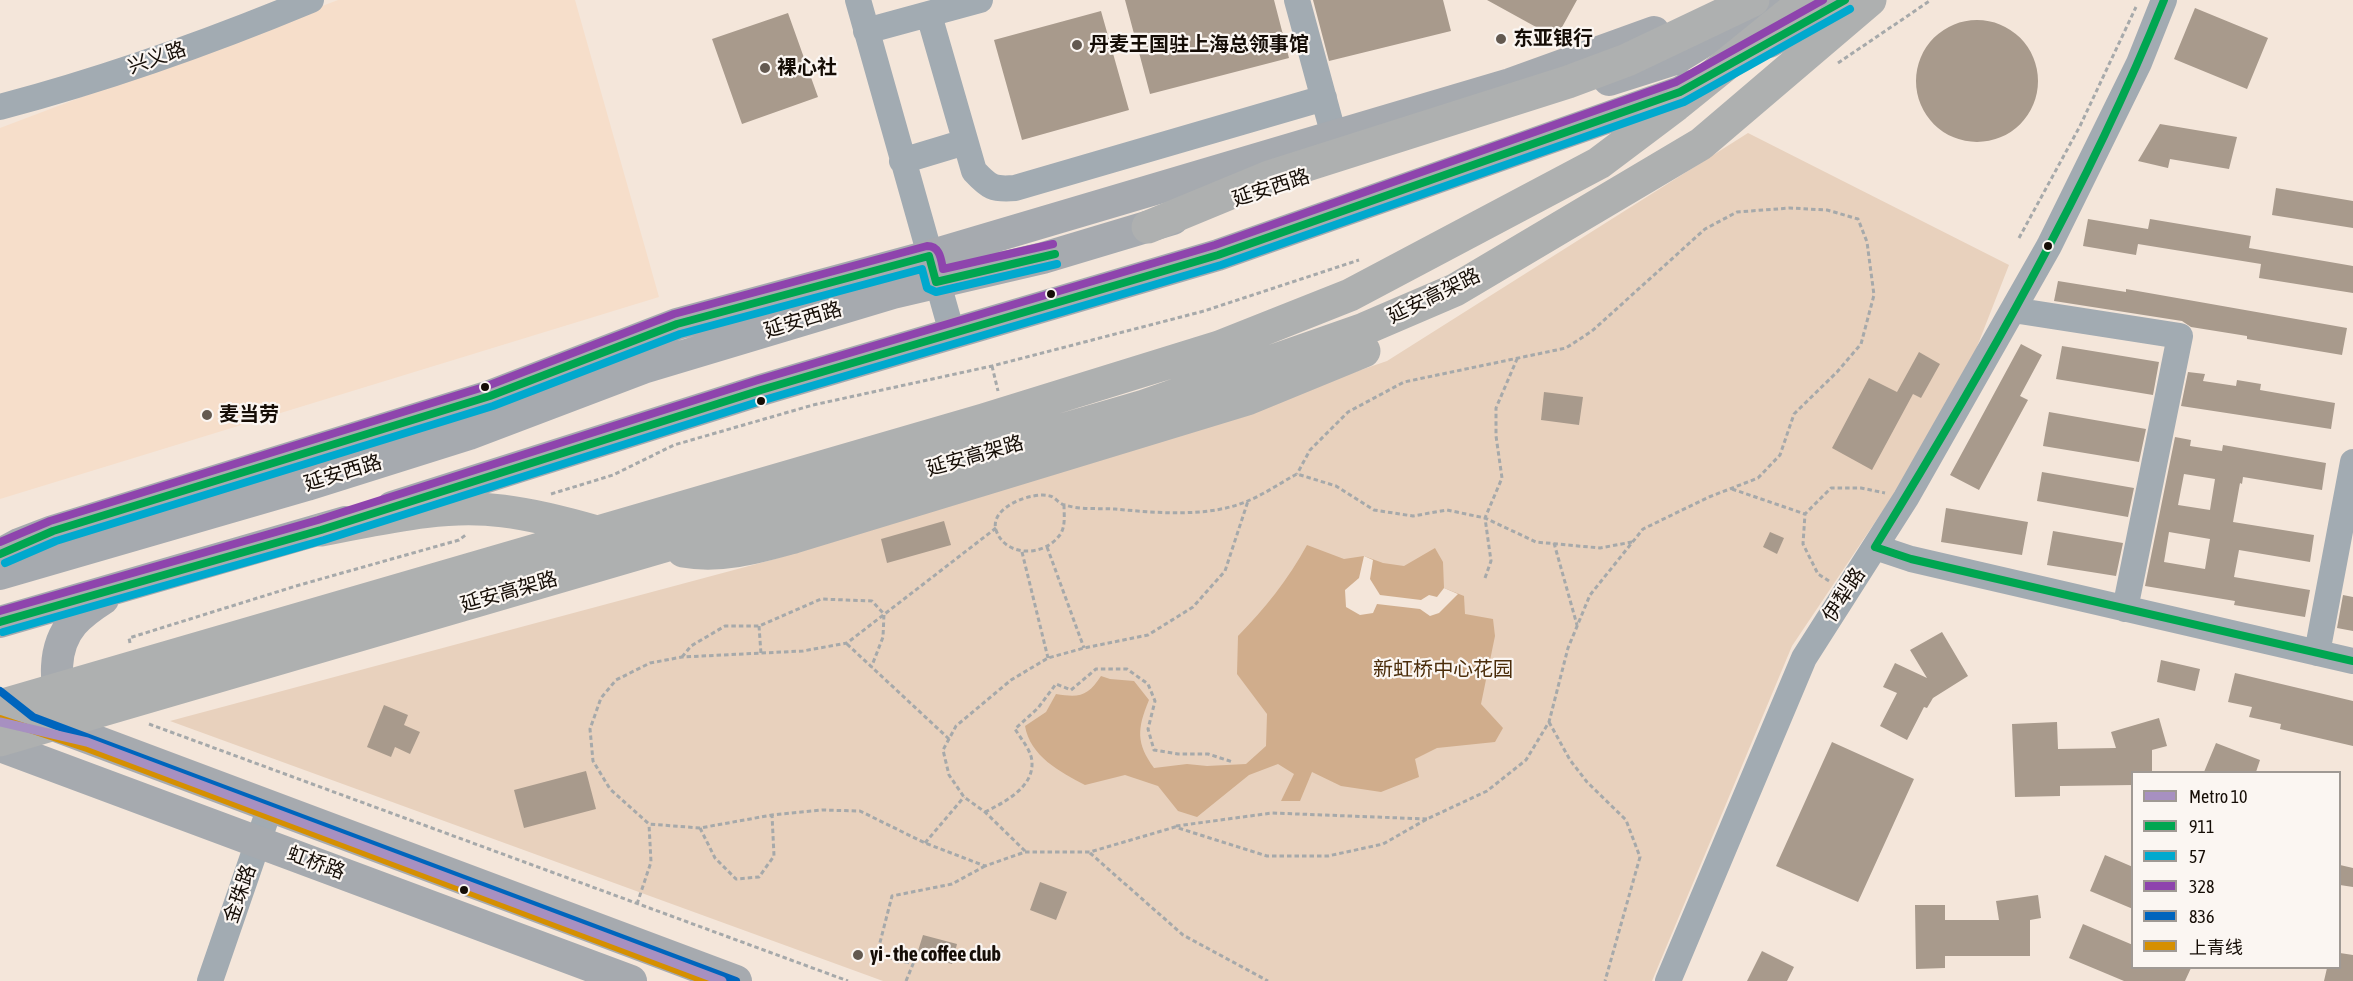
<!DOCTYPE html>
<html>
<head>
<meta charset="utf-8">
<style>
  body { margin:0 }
  #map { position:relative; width:2353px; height:981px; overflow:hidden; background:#f4e6da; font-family:"Asap Condensed","Noto Sans SC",sans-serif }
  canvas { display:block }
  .legend { position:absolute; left:2131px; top:771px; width:210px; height:198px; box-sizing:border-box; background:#fbf6f2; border:2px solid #9f9994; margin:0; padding:8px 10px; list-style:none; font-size:18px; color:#150d06 }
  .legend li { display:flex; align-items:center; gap:12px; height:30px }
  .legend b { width:30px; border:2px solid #9f9994 }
</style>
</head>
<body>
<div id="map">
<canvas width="2353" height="981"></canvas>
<ul class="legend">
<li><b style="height:8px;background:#a790c1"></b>Metro 10</li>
<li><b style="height:8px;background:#00a651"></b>911</li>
<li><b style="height:8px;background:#00a9ce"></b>57</li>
<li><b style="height:8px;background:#8e44ad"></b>328</li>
<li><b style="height:8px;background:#0065bd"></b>836</li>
<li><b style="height:8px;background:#d58f01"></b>上青线</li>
</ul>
</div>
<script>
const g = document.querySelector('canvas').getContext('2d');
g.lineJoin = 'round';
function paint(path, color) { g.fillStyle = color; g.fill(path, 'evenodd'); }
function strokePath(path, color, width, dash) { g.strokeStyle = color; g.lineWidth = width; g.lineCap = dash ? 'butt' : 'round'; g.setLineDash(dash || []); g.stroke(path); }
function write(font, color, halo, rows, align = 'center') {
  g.font = font + ' "Asap Condensed","Noto Sans SC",sans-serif'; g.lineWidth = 4.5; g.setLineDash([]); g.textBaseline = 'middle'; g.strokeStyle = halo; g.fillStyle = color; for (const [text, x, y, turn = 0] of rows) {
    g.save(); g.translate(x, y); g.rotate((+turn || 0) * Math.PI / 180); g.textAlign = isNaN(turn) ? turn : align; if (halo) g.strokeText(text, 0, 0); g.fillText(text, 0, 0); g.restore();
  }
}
const built = new Path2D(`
  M 338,0 L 575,0 L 659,297 L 0,499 L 0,128 Z`);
const green = new Path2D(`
  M 1748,133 L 2009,265 L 1955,403 L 1792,646 L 1652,981 L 883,981 L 170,721 L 775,559 L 1088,463 L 1387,361 Z`);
const water = new Path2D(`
  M 1307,545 L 1344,559 L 1364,556 L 1383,563 L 1404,566 L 1435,548 L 1443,562 L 1444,588 L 1464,596 L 1465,614 L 1493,619 L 1495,636 L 1481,704 L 1503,728 L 1495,742 L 1437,748 L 1415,759 L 1419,777 L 1381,792 L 1341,786 L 1312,772 L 1300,801 L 1281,801 L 1294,774 L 1278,764 L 1249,775 L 1197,817 L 1178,811 L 1158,786 L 1125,775 L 1085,785 C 1060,772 1030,756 1025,726 L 1046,712 L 1056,694 C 1080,698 1088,696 1101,676 L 1110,679 L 1134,681 L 1149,700 C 1137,729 1136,743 1154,768 L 1187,764 L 1207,766 L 1246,764 L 1266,746 L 1267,714 L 1237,674 L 1238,636 C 1265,608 1288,580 1307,545 Z`);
const pier = new Path2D(`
  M 1364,556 L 1373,560 L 1370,579 L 1380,595 L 1421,600 L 1429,595 L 1437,597 L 1444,588 L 1458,594 L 1439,613 L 1430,616 L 1420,609 L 1377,604 L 1373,613 L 1360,615 L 1346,607 L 1345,590 L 1359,578 Z`);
const building = new Path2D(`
  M 1125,0 L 1274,0 L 1289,58 L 1150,94 Z
  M 1313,0 L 1443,0 L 1451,31 L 1329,61 Z
  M 1487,0 L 1577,0 L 1556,38 Z
  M 2195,8 L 2268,38 L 2247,89 L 2174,59 Z
  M 1101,11 L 1129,110 L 1022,140 L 994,40 Z
  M 788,13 L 818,97 L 742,124 L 712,39 Z
  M1916 81a61 61 0 1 1 122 0a61 61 0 1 1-122 0Z
  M 2160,124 L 2237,137 L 2229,169 L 2170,159 L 2168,168 L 2138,161 Z
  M 2276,188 L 2353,201 L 2353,228 L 2272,215 Z
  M 2088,219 L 2148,229 L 2150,219 L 2251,236 L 2249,248 L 2353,266 L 2353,293 L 2259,278 L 2261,264 L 2138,244 L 2136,255 L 2083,246 Z
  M 2058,281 L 2126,292 L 2126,289 L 2347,328 L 2342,355 L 2247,339 L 2247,336 L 2191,327 L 2182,321 L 2054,301 Z
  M 2021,344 L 2042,355 L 2020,396 L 2028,400 L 1979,490 L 1950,475 Z
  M 2062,346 L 2159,362 L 2153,395 L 2056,379 Z
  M 1919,352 L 1940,364 L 1921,398 L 1913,394 L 1872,470 L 1832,448 L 1869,378 L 1897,392 Z
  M 2188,372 L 2205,374 L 2203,381 L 2236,386 L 2237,380 L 2261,384 L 2260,390 L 2335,403 L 2331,429 L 2181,406 Z
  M 1544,392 L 1583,397 L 1579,425 L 1541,420 Z
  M 2049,412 L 2146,429 L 2139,462 L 2043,446 Z
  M 2175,437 L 2191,440 L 2190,446 L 2222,451 L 2223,445 L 2326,463 L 2322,490 L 2243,477 L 2242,484 L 2240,483 L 2233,522 L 2314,535 L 2310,562 L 2239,550 L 2234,577 L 2310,590 L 2305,617 L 2234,605 L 2235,601 L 2145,586 ZM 2184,474 L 2215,479 L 2210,510 L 2178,505 ZM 2169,532 L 2210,539 L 2205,569 L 2164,562 Z
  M 2042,472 L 2134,488 L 2128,517 L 2037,501 Z
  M 1946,508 L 2028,522 L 2022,555 L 1941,542 Z
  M 944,521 L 951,545 L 887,563 L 881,539 Z
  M 2053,531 L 2123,543 L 2116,576 L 2047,565 Z
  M 1770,532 L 1784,538 L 1777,554 L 1763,547 Z
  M 2343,595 L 2353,597 L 2353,631 L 2337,628 Z
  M 1942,632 L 1968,676 L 1933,698 L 1927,708 L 1924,707 L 1907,740 L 1880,726 L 1897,693 L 1883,687 L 1895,663 L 1927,678 L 1910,650 Z
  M 2161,660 L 2200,669 L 2195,691 L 2157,682 Z
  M 2235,673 L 2353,701 L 2353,746 L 2280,729 L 2281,724 L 2249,717 L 2252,707 L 2228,702 Z
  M 384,705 L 408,715 L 404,725 L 420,732 L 410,754 L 395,747 L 391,757 L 367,747 Z
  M 2159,718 L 2167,746 L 2152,750 L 2152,772 L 2133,772 L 2133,785 L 2060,786 L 2060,796 L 2015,797 L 2012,724 L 2057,722 L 2058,749 L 2116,748 L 2111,732 Z
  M 1832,742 L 1914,779 L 1858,902 L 1776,866 Z
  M 2216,743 L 2260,760 L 2256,772 L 2204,772 Z
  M 586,771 L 596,809 L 524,828 L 514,790 Z
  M 2105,855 L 2133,867 L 2133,909 L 2090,891 Z
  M 2340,865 L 2353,868 L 2353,887 L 2340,885 Z
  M 1040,882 L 1067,892 L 1056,920 L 1030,910 Z
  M 2038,895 L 2041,918 L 2030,920 L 2030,956 L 1945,956 L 1945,968 L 1916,969 L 1915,905 L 1945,905 L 1945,920 L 1999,920 L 1996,901 Z
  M 2083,924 L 2133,945 L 2133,968 L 2191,968 L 2185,981 L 2124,981 L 2069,958 Z
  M 923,935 L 957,944 L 952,964 L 917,954 Z
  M 1762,951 L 1794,967 L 1787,981 L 1747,981 Z
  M 2340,953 L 2353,955 L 2353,981 L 2324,981 L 2327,968 L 2340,968 Z`);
const path = new Path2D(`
  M 1838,63 L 1931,0
  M 2019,238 L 2080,126 L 2136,7
  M 992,366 L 998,391
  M 1732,489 L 1805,514
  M 551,494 L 613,475 L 674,445 L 813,405 L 992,366 L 1204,311 L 1359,260
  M 1064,505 C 1064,515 1066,528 1059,536 C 1043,557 1005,557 996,530 C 989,507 1033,491 1050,496 C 1055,497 1059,504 1065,505 C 1080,510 1099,508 1115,509 C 1156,513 1211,518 1250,500 C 1266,493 1282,482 1297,474 L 1336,486 L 1374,510 L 1413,516 L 1447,510 L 1485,518 L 1536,542 L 1600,548 L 1632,542
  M 996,528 L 847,643 L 803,651 L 682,657 L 650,663 L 616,680 L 601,698 L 590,729 L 593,761 L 610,789 L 649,824 L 700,828 L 772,815 L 822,810 L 860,811 L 925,843 L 985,866 L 1025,852 L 1090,852 L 1175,827 L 1267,856 L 1328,856 L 1383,844 L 1427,819 L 1487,791 L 1526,760 L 1549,722 L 1568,648 L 1590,595 L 1643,529 L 1709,497 L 1758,478 L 1780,455 L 1794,414 L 1837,372 L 1861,344 L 1874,295 L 1867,242 L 1858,219 L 1827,210 L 1790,208 L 1737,212 L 1705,229 L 1592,331 L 1566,348 L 1404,382 L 1348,412 L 1310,450 L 1297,474
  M 1554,543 L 1577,625
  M 1047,547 L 1084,648
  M 1022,552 L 1048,658
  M 1485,578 L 1491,561 L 1485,518 L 1502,478 L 1496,436 L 1496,408 L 1517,359
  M 1829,581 L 1818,574 L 1803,544 L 1805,514 L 1831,488 L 1861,488 L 1885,493
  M 759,626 L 761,654
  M 130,643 L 129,638 L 296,586 L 459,540 L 467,534
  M 847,644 L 949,739
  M 682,657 L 691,646 L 725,626 L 759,626 L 821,599 L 872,601 L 884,614 L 883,637 L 871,668
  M 1549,722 L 1570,760 L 1587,782 L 1626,820 L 1640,857 L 1605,981
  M 149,724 L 848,981
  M 985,812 C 1003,803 1033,788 1032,763 C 1032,751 1021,739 1015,729 L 1038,708 L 1056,684 L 1071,690 L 1096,669 L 1127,669 L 1148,684 L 1155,701 L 1148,729 L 1154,750 L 1178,754 L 1208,754 L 1233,762
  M 1176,826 L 1272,813 L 1427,819
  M 700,828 L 715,858 L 736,879 L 759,877 L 774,856 L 772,815
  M 925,843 L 964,797
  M 1025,851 L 985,812 L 964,797 L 949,775 L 943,750 L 956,726 L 1011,680 L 1048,658 L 1084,648 L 1148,635 L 1193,607 L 1225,571 L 1248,501
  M 1090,853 L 1183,935 L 1268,981
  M 637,904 L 651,862 L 649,824
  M 906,981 L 913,964 L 877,954 L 892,896 L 952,884 L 985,866`);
const minor = new Path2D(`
  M 858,0 L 952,333
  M 1297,0 L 1334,136
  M 929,15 L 974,171 C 989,187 993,190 1015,188 L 1324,98
  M 866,31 L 980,0
  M 0,107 C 106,79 210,42 311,0
  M 902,161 L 965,142
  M 2013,310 L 2180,336 L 2125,609
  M 1875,547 L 1911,559 L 2353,661
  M 2317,653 L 2353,462
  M 210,981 L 270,807
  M 1668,981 L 1804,658 L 1906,498 L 2049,246 L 2139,63 L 2164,0`);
const major = new Path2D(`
  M 1769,42 L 1845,0
  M 1609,80 L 1675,59 L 1771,0
  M 392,507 L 761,390 L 1218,255 L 1680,92 L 1691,86
  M 0,554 L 19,544 L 53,531 L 490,396 L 677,324 L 929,256 L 1510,84 L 1654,32
  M 0,574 L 307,485 L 469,434 L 643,368 L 893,293 L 1043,258 L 1173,219
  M 0,622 L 345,522
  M 68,712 C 52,687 53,646 73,623 C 82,613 92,606 103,599
  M 40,720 L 736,981
  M 0,746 L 631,981`);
const highway = new Path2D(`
  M 1148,227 L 1269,177 L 1568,82 L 1627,60 L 1753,0
  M 321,530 C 380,519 442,503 503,511 C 535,515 566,523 597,532
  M 683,551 C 721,558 758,547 794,537 L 1247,399 L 1364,351
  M 0,706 L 983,420 L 1219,347 L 1350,295 L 1599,163 L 1676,105 L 1806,0
  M 0,740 L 1144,406 L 1364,329 L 1455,290 L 1701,144 L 1870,0`);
const bus1 = new Path2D(`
  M 2164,0 C 2087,191 1983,372 1875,547 L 1911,559 L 2353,661
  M 0,554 L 53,531 L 490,396 L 677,324 L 929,256 L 936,282 L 1055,254
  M 0,622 L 321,530 L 761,390 L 1218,255 L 1680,92 L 1845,0`);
const bus2 = new Path2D(`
  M 5,563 L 56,541 L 493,406 L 680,334 L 922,269 L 927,288 L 936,292 L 1057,264
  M 3,632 L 324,540 L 764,400 L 1221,265 L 1684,102 L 1850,9`);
const bus3 = new Path2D(`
  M 0,542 L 50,521 L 487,386 L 674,314 L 927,246 C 940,246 941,259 943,269 L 1053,244
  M 0,611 L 318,520 L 758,380 L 1215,245 L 1676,82 L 1823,0`);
const bus4 = new Path2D(`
  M 0,691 L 33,717 L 736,981`);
const bus5 = new Path2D(`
  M 0,719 L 87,748 L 706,981`);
const metro1 = new Path2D(`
  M 0,722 L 87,742 L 722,981`);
const markers = [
  [1501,39,6,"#635950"],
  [1077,45,6,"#635950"],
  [765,68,6,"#635950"],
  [2048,246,5,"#150d06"],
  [1051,294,5,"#150d06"],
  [485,387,5,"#150d06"],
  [761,401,5,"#150d06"],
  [207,415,6,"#635950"],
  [464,890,5,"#150d06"],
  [858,955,6,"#635950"]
];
const poiNames = [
  ["东亚银行",1513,39],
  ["丹麦王国驻上海总领事馆",1089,45],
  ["裸心社",777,68],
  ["麦当劳",219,415],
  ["yi - the coffee club",870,955]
];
const streetNames = [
  ["兴义路",157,58,-19],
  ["延安西路",1271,188,-18],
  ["延安高架路",1434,296,-26],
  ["延安西路",803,320,-17],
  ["延安高架路",975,456,-16],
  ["延安西路",343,473,-17],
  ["延安高架路",509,592,-16],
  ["伊犁路",1844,595,-57],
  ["虹桥路",316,863,20],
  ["金珠路",240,894,-71]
];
const parkNames = [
  ["新虹桥中心花园",1443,670]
];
paint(built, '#f6deca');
paint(green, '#e8d1bd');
paint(water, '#d0ad8c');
paint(pier, '#f4e6da');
paint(building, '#a89a8c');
strokePath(path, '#a6a9aa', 3, [4.5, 3]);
strokePath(minor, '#a2abb2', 26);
strokePath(major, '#a6aaaf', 32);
strokePath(highway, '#aeb0b0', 33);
strokePath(bus1, '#00a651', 8);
strokePath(bus2, '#00a9ce', 8);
strokePath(bus3, '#8e44ad', 8);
strokePath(bus4, '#0065bd', 8);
strokePath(bus5, '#d58f01', 8);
strokePath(metro1, '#a790c1', 9);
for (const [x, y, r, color] of markers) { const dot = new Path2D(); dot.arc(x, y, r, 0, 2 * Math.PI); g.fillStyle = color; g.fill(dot); strokePath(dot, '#fbf6f2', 2); }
write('bold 20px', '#150d06', '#fbf6f2', poiNames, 'left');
write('20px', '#150d06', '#fbf6f2', streetNames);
write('20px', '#4b2d0a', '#fbf6f2', parkNames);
</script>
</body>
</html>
